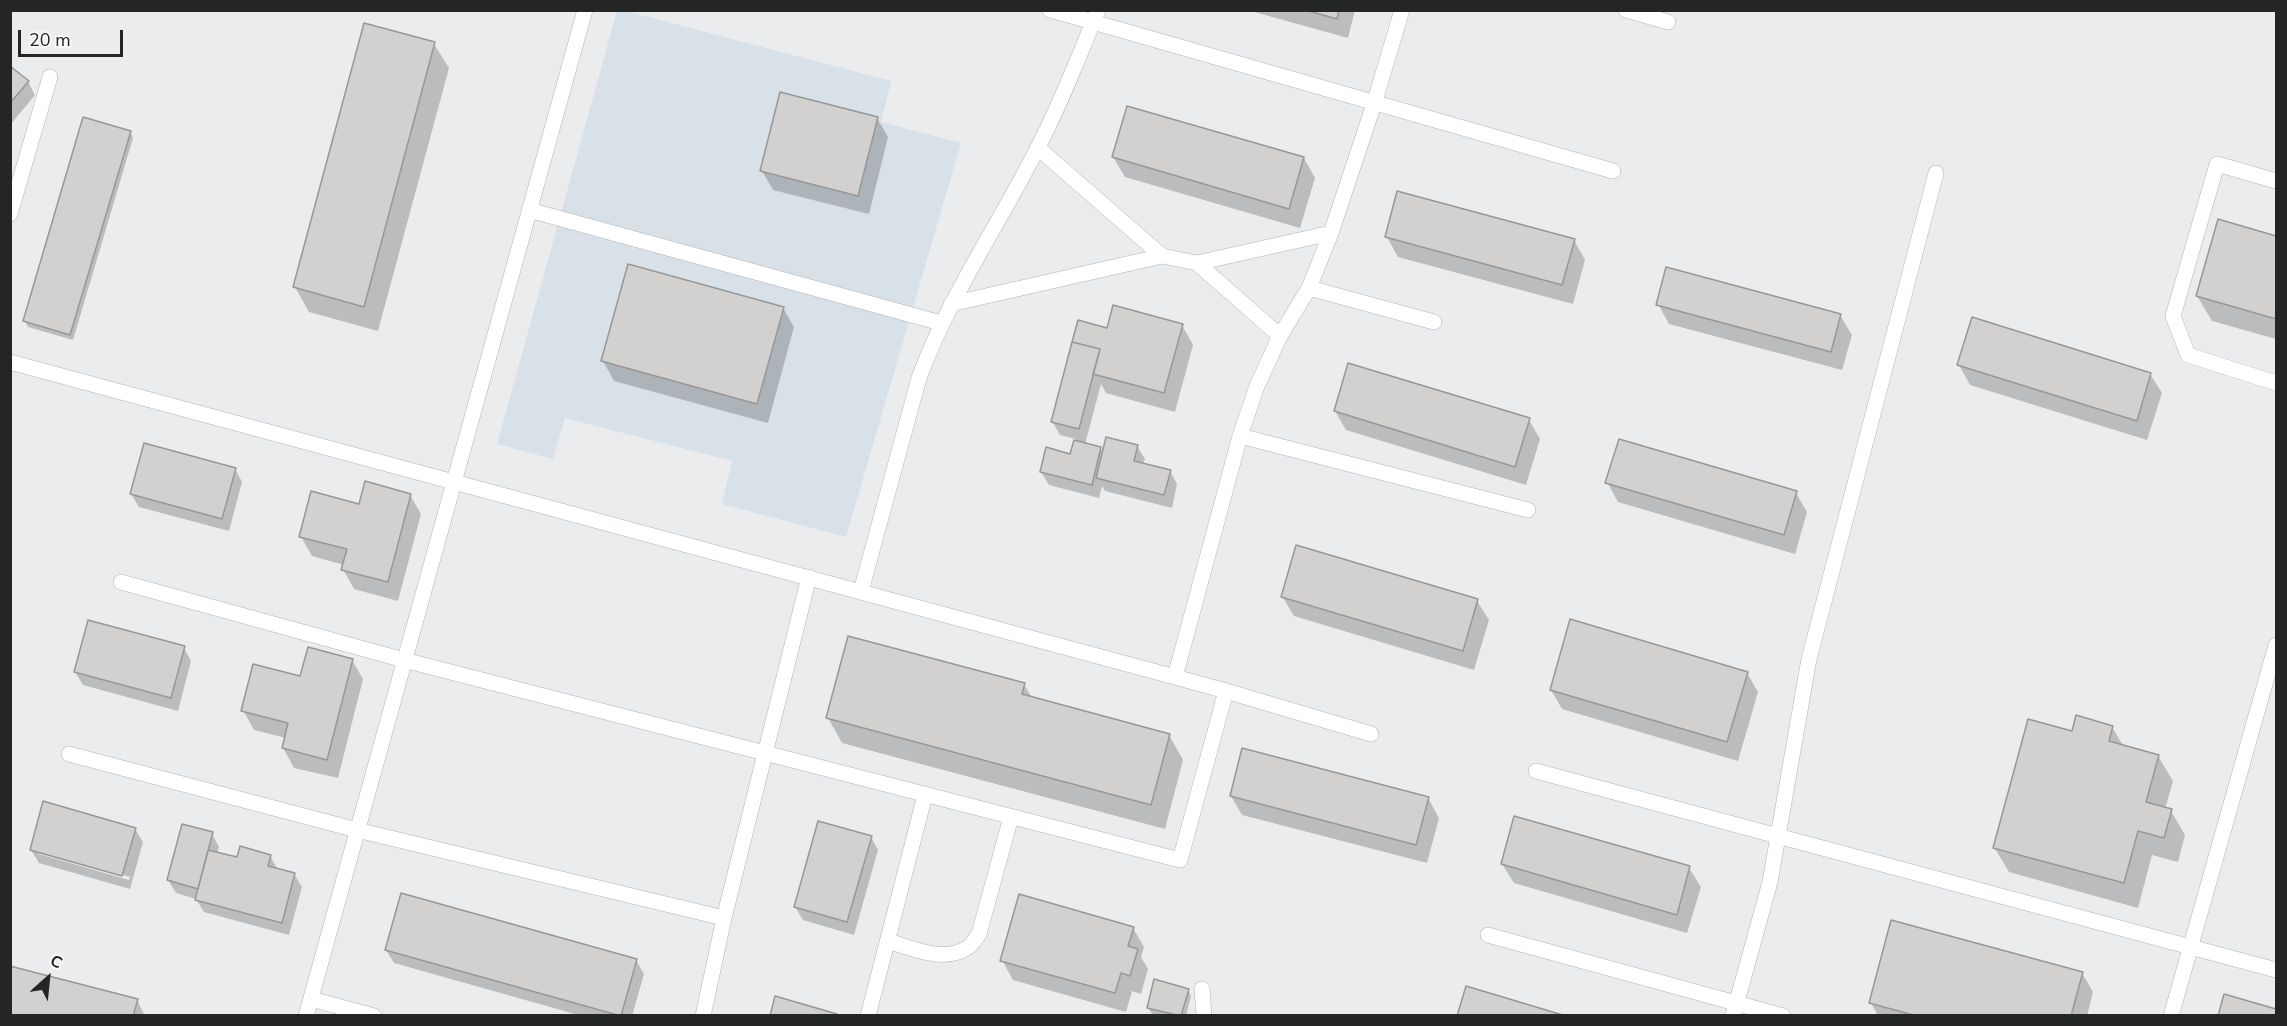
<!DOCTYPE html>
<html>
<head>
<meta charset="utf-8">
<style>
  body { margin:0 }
  #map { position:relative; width:2287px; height:1026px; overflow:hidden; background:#eaeced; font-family:"Nunito Sans",sans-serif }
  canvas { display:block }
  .frame { position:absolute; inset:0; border:12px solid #242525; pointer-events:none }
  .north { position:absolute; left:18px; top:948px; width:60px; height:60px; -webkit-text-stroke:4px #f7f9fb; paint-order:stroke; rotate:27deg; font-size:16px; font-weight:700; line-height:24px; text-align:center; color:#242525 }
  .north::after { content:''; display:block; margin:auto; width:21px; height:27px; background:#242525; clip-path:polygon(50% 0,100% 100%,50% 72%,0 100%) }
  .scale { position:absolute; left:18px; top:30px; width:105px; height:27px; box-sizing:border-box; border:3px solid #242525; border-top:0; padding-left:8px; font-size:18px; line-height:21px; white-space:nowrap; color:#242525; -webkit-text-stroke:4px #f7f9fb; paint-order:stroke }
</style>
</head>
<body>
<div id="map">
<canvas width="2287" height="1026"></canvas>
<div class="frame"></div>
<div class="north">С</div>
<div class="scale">20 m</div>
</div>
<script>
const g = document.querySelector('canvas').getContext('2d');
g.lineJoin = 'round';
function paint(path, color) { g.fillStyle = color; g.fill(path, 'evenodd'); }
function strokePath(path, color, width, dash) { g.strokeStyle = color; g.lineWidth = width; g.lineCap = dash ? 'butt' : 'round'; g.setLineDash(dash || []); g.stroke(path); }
const built = new Path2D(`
  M 617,11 L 626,11 L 891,81 L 881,122 L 961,143 L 846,537 L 722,504 L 732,461 L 565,418 L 553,459 L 497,444 Z`);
const shadow = new Path2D(`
  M 1247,10 L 1355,10 L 1348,38 Z
  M 434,44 L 449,68 L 378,331 L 309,312 L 295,287 Z
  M 10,68 L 28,82 L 35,95 L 10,125 Z
  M 877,118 L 888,137 L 869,214 L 773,190 L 762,171 Z
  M 130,132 L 133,138 L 73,340 L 28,327 L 25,321 Z
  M 1113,157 L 1304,158 L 1315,178 L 1300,228 L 1125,177 Z
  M 2219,221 L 2276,238 L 2276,339 L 2212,321 L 2197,296 Z
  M 1387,237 L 1574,240 L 1585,260 L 1573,304 L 1398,257 Z
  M 1658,304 L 1840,315 L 1852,335 L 1842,370 L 1669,324 Z
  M 783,308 L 794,327 L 768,423 L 614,381 L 603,361 Z
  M 1182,325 L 1193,345 L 1175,412 L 1106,393 L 1101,384 L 1085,444 L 1100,448 L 1103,453 L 1137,446 L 1145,459 L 1143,464 L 1170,471 L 1177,484 L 1172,508 L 1105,491 L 1102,486 L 1099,498 L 1049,485 L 1041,472 L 1072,456 L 1076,439 L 1060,435 L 1052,421 L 1108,330 Z
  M 1959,365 L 2150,374 L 2162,393 L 2147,440 L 1970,385 Z
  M 1335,411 L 1529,420 L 1540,439 L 1526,485 L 1346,430 Z
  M 235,469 L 242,482 L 229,531 L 139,507 L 131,494 Z
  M 1607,482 L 1796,493 L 1807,512 L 1795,554 L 1618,502 Z
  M 410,495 L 421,514 L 398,601 L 354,589 L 343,569 L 344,565 L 312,556 L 301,537 L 360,505 Z
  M 1282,596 L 1477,601 L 1489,620 L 1474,670 L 1294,616 Z
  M 184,648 L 191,661 L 178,711 L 83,685 L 75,672 Z
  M 352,660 L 363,679 L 338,778 L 294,768 L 283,748 L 286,738 L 254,730 L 243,710 L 301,678 Z
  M 1747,673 L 1758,692 L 1738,761 L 1562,709 L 1551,690 Z
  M 1024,684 L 1032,698 L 1169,735 L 1183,760 L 1165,829 L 842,743 L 828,718 Z
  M 2112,727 L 2124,747 L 2158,756 L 2173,781 L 2165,809 L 2171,811 L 2185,835 L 2178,862 L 2152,855 L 2138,908 L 2009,872 L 1994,847 L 2073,733 Z
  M 1231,796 L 1428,798 L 1439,818 L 1427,863 L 1242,815 Z
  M 135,829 L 143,842 L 130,889 L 39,863 L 31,850 ZM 39,851 L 130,877 L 129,880 L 39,854 Z
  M 212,834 L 219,847 L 217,854 L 238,859 L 270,856 L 278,870 L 294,874 L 302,887 L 289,935 L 204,912 L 196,899 L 176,893 L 168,880 Z
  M 871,837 L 878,850 L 854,935 L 803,920 L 795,907 Z
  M 1502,864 L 1689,868 L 1701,887 L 1687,933 L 1514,883 Z
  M 1133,928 L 1144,947 L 1141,957 L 1148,969 L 1141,994 L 1132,991 L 1126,1012 L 1013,980 L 1002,960 Z
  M 386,950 L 636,960 L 644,974 L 632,1016 L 582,1016 L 394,963 Z
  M 2082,973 L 2093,992 L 2087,1016 L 1878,1016 L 1871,1003 Z
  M 1188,990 L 1191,996 L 1186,1016 L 1158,1016 L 1152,1014 L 1148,1007 Z
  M 137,1000 L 145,1016 L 10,1016 Z`);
const building = new Path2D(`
  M 1305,10 L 1339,10 L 1337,19 Z
  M 364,23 L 435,42 L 364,307 L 293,287 Z
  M 10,66 L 29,81 L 10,103 Z
  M 780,92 L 878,117 L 858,196 L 760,171 Z
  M 1127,106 L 1304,157 L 1289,209 L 1112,157 Z
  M 83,117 L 131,131 L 70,335 L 23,321 Z
  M 1397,191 L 1575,239 L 1562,285 L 1385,237 Z
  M 2218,219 L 2276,236 L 2276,319 L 2196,296 Z
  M 628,264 L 784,307 L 757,404 L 601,361 Z
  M 1666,267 L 1841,314 L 1831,352 L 1656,305 Z
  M 1113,305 L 1183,324 L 1164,393 L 1093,374 L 1100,349 L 1072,342 L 1078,320 L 1107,328 Z
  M 1972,317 L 2151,373 L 2137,421 L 1957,365 Z
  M 1072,342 L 1100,349 L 1079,429 L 1051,422 Z
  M 1348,363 L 1530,418 L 1515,467 L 1334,411 Z
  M 1106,437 L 1138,445 L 1134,461 L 1171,470 L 1164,495 L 1096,478 Z
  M 1619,439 L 1797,491 L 1784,535 L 1605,483 Z
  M 1074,440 L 1101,447 L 1092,485 L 1040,472 L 1046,447 L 1070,454 Z
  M 144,443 L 236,468 L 222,519 L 130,494 Z
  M 365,481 L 411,494 L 388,582 L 341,570 L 347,549 L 299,537 L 311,491 L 359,504 Z
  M 1296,545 L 1478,599 L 1463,651 L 1281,597 Z
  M 1570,619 L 1748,672 L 1727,742 L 1550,690 Z
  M 88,620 L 185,646 L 171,698 L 74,672 Z
  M 848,636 L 1025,683 L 1022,694 L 1170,734 L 1151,805 L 826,718 Z
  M 308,647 L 353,659 L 327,760 L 282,748 L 288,723 L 241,711 L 253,664 L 300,676 Z
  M 2076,715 L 2113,726 L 2109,741 L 2159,755 L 2146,802 L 2172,809 L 2164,838 L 2138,831 L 2124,883 L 1993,848 L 2028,719 L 2072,731 Z
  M 1242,748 L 1429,797 L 1416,845 L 1230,796 Z
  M 43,801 L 136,828 L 122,876 L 30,850 Z
  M 1514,816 L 1690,866 L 1677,915 L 1501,864 Z
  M 818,821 L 872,836 L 847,922 L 794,907 Z
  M 182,824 L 213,832 L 198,889 L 167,880 Z
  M 240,846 L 271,855 L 268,866 L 295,873 L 282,923 L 195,900 L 208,850 L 237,857 Z
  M 401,893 L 637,959 L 621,1016 L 385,950 Z
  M 1019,894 L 1134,927 L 1128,946 L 1138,949 L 1130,976 L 1121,973 L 1115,993 L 1000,961 Z
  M 1891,920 L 2083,972 L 2071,1016 L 1917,1016 L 1869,1003 Z
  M 10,966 L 138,999 L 133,1016 L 10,1016 Z
  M 1154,979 L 1189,989 L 1181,1016 L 1147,1008 Z
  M 1466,986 L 1566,1016 L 1457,1016 Z
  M 2224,994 L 2276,1009 L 2276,1016 L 2218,1016 Z
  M 775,996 L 837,1014 L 837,1016 L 770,1016 Z`);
const lane = new Path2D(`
  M 1098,10 L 1093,22 L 1613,171
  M 1626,10 L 1668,22
  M 1038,148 L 1162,256
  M 2276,181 L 2217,164 L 2173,316 L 2188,355 L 2276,383
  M 529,210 L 941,323
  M 10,214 L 50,77
  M 1197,263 L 1280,336
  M 1309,288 L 1434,322
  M 951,304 L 1162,256 L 1197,263 L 1331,233
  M 10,362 L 1175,677 L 1240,436 L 1257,386 L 1280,336 L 1309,288 L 1331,233 L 1374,104 L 1402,10
  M 1240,436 L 1528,510
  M 121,582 L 404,660 L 1180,860 L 1226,691 L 1175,677
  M 861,591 L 919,378 C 949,296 999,225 1038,147 C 1059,107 1076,64 1093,22 L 1050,10
  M 1226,691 L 1371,734
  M 69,754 L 357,830 L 724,918
  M 1536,771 L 2276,970
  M 1488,935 L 1783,1016
  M 888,941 C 912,948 943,963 967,948 C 972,945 976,938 979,934 L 1011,817
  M 1202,989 L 1204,1016
  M 311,999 L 374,1016
  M 306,1016 L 585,10
  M 703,1016 L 724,918 L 809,577
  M 868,1016 L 925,795
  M 1733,1016 L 1770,882 L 1809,659 L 1936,173
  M 2171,1016 L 2276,645`);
paint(built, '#d9e1e8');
paint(shadow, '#0003');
paint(building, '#d2d1cf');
strokePath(building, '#989795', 1.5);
strokePath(lane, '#b3b4b6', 16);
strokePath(lane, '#fff', 15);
</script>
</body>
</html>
